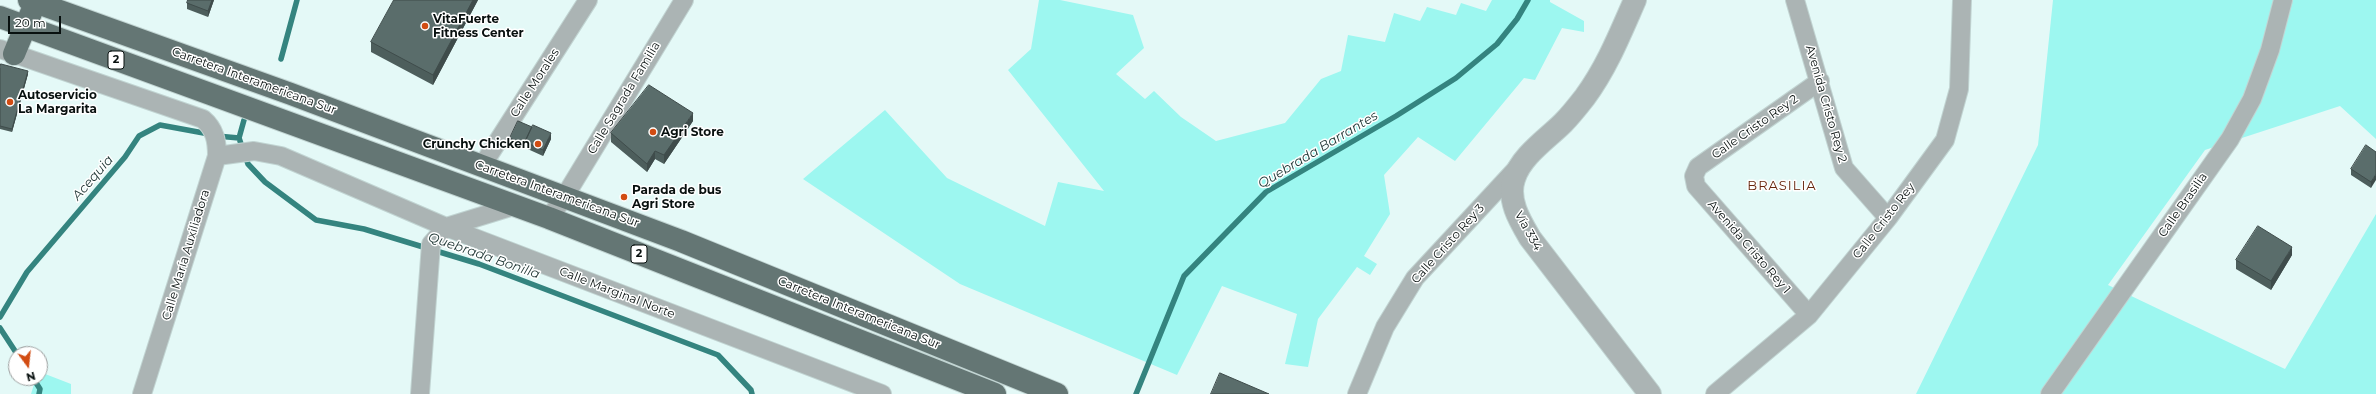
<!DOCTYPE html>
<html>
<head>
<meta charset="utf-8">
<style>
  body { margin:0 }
  #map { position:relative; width:2376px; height:394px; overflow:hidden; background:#e4f9f7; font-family:Montserrat,sans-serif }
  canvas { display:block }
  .north { position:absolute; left:8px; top:346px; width:40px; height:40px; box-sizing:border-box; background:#fff; border:1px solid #9c9f9f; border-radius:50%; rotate:165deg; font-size:11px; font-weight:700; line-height:16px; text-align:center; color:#08100f }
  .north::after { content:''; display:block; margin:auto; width:14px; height:18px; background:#d24c12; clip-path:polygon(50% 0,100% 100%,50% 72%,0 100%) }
  .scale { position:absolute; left:8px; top:16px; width:53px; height:18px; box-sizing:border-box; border:2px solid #08100f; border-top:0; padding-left:5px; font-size:12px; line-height:14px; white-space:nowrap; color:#08100f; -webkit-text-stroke:3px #fff; paint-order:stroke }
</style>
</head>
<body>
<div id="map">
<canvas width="2376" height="394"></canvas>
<div class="north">N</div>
<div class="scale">20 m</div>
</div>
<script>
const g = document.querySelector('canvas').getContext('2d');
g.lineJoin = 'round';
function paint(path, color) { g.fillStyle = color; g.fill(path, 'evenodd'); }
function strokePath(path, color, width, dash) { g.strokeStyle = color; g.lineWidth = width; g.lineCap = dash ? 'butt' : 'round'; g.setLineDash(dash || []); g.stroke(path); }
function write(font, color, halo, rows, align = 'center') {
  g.font = font + ' Montserrat,sans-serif'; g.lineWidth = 3; g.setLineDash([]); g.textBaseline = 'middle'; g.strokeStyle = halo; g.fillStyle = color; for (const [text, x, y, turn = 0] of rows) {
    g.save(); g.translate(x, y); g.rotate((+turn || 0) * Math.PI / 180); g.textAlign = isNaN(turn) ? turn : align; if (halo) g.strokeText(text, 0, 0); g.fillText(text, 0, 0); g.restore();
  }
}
const green = new Path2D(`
  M 1039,0 L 1060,0 L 1133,15 L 1144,48 L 1116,74 L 1145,99 L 1154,91 L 1181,117 L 1216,141 L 1285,123 L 1321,79 L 1341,71 L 1348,35 L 1385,42 L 1394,13 L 1420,21 L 1427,7 L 1456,15 L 1461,3 L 1486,11 L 1492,0 L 1550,0 L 1550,2 L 1584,21 L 1584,32 L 1562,28 L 1535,80 L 1524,78 L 1455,161 L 1418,137 L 1384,175 L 1390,214 L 1364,256 L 1377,264 L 1370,275 L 1357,267 L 1318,319 L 1308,367 L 1285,364 L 1297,314 L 1222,286 L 1177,375 L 960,284 L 803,179 L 885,110 L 947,178 L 1045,226 L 1058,182 L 1104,191 L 1008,70 L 1031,49 Z
  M 2053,0 L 2376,0 L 2376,139 L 2340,106 L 2205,150 L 2108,285 L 2285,369 L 2376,214 L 2376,394 L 1916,394 L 2038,145 Z
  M 40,372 L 71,384 L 71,394 L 31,394 L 36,378 L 40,378 Z`);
const stream = new Path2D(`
  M 281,59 L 297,0
  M 244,120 L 239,138 L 248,164 L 265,182 L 316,220 L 364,229 L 479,264 L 718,355 L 751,390 L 752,394
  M 217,136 L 239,138
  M 0,317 L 27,272 L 125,157 L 139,136 L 160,125 L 209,134
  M 0,328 L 17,354
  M 33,378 L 40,389 L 39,394
  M 1136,394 L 1184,276 L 1266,192 L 1396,116 L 1456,78 L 1497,44 L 1517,19 L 1528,0`);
const minor = new Path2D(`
  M 1795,0 L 1844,168 L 1888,218
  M 0,49 L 203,119 C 215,129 217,141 217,156 L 142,394
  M 217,156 L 254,151 L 281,156 L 446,227 L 882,394
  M 482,166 L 588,0
  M 549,218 L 565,196 L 684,0
  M 1809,315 L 1696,186 L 1694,176 L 1698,167 L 1820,81
  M 420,394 L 431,244 L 446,227 L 514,206
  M 1357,394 L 1385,327 L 1415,278 L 1518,167
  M 1715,394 L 1809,315 L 1888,218 L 1945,140 L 1959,89 L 1962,0
  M 2050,394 L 2230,139 L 2252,99 L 2270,50 L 2283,0`);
const tertiary = new Path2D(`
  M 1635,0 C 1620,34 1607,67 1585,97 C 1578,106 1571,115 1563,123 C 1547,139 1521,156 1514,179 C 1507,200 1520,221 1530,238 L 1650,394`);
const trunk = new Path2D(`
  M 29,0 L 291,94 L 681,241 L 1057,394
  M 0,17 L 549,218 L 995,394
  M 14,54 L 31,13`);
const wall = new Path2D(`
  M 188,0 L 214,0 L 208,17 L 187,9 L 187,3 Z
  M 394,0 L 478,0 L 433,85 L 371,52 L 371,42 Z
  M 0,68 L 28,74 L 12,132 L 0,129 Z
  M 693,121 L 664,164 L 655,159 L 647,172 L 611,142 L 611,133 Z
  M 510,138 L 551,139 L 543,156 L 510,141 Z
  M 2376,152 L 2371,188 L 2351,175 L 2351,169 Z
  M 2292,255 L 2271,290 L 2236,269 L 2236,260 Z`);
const shadedWall = new Path2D(`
  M 212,0 L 214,0 L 208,17 L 208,11 Z
  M 473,0 L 478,0 L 433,85 L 433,75 Z
  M 28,71 L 28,74 L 12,132 L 12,129 Z
  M 693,113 L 693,121 L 664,164 L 664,155 Z
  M 551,133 L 551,139 L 543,156 L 543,150 Z
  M 655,151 L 655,159 L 647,172 L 647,164 Z
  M 2376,174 L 2376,180 L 2371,188 L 2371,182 Z
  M 2292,247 L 2292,255 L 2271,290 L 2271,281 Z`);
const building = new Path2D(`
  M 188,0 L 212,0 L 208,11 L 187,3 Z
  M 394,0 L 473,0 L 433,75 L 371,42 Z
  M 1,64 L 28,71 L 12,129 L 0,126 L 0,68 Z
  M 649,85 L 693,113 L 664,155 L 655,151 L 647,164 L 611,133 Z
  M 518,121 L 532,127 L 525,142 L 525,145 L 510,138 Z
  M 533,125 L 551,133 L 543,150 L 525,142 Z
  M 2366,145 L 2376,152 L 2376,174 L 2371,182 L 2351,169 Z
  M 2258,226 L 2292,247 L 2271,281 L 2236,260 Z
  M 1220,373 L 1269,394 L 1211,394 Z`);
const markers = [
  [425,26,4,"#d24c12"],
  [10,102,4,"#d24c12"],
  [653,132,4,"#d24c12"],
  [538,144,4,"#d24c12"],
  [624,197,4,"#d24c12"]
];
const shields = [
  [116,60,16],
  [639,254,16]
];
const shieldNames = [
  ["2",116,60],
  ["2",639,254]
];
const poiNames = [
  ["VitaFuerte",433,19],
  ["Fitness Center",433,33],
  ["Autoservicio",18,95],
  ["La Margarita",18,109],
  ["Agri Store",661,132],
  ["Crunchy Chicken",530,144,"right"],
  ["Parada de bus",632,190],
  ["Agri Store",632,204]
];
const streetNames = [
  ["Carretera Interamericana Sur",254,81,20],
  ["Calle Morales",535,83,-57],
  ["Calle Sagrada Familia",624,98,-59],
  ["Avenida Cristo Rey 2",1826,104,74],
  ["Calle Cristo Rey 2",1755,127,-35],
  ["Carretera Interamericana Sur",557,194,20],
  ["Calle Brasilia",2183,205,-55],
  ["Calle Cristo Rey",1884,221,-52],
  ["Vía 334",1528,231,61],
  ["Calle Cristo Rey 3",1448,244,-48],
  ["Avenida Cristo Rey 1",1749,247,49],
  ["Calle María Auxiliadora",186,255,-73],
  ["Calle Marginal Norte",617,293,21],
  ["Carretera Interamericana Sur",859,313,22]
];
const waterNames = [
  ["Quebrada Barrantes",1318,150,-31],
  ["Acequia",93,178,-49],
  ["Quebrada Bonilla",484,256,19]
];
const neighbourhoodNames = [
  ["BRASILIA",1782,186]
];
paint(green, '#9df7f0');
strokePath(stream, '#34847f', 5.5);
strokePath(minor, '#c1d4d2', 20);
strokePath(tertiary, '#c1d4d2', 24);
strokePath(trunk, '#c1d4d2', 24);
strokePath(minor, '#abb4b4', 18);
strokePath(tertiary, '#abb4b4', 22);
strokePath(trunk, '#647674', 22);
paint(wall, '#4d5e5c');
paint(shadedWall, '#3f4c4b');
paint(building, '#5a6d6b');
strokePath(building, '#3f4c4b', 1);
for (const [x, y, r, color] of markers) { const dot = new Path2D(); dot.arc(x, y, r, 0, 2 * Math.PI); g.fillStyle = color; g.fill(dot); strokePath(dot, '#fff', 1.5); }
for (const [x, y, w] of shields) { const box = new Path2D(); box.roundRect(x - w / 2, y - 9, w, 18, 3); g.fillStyle = '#fff'; g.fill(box); strokePath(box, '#08100f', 1); }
write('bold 11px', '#08100f', null, shieldNames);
write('bold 12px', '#08100f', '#fff', poiNames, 'left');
write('12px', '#08100f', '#fff', streetNames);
write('italic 13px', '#1d3533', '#fff', waterNames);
g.letterSpacing = '1px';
write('13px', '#66250c', '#fff', neighbourhoodNames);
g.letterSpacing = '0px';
</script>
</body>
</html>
